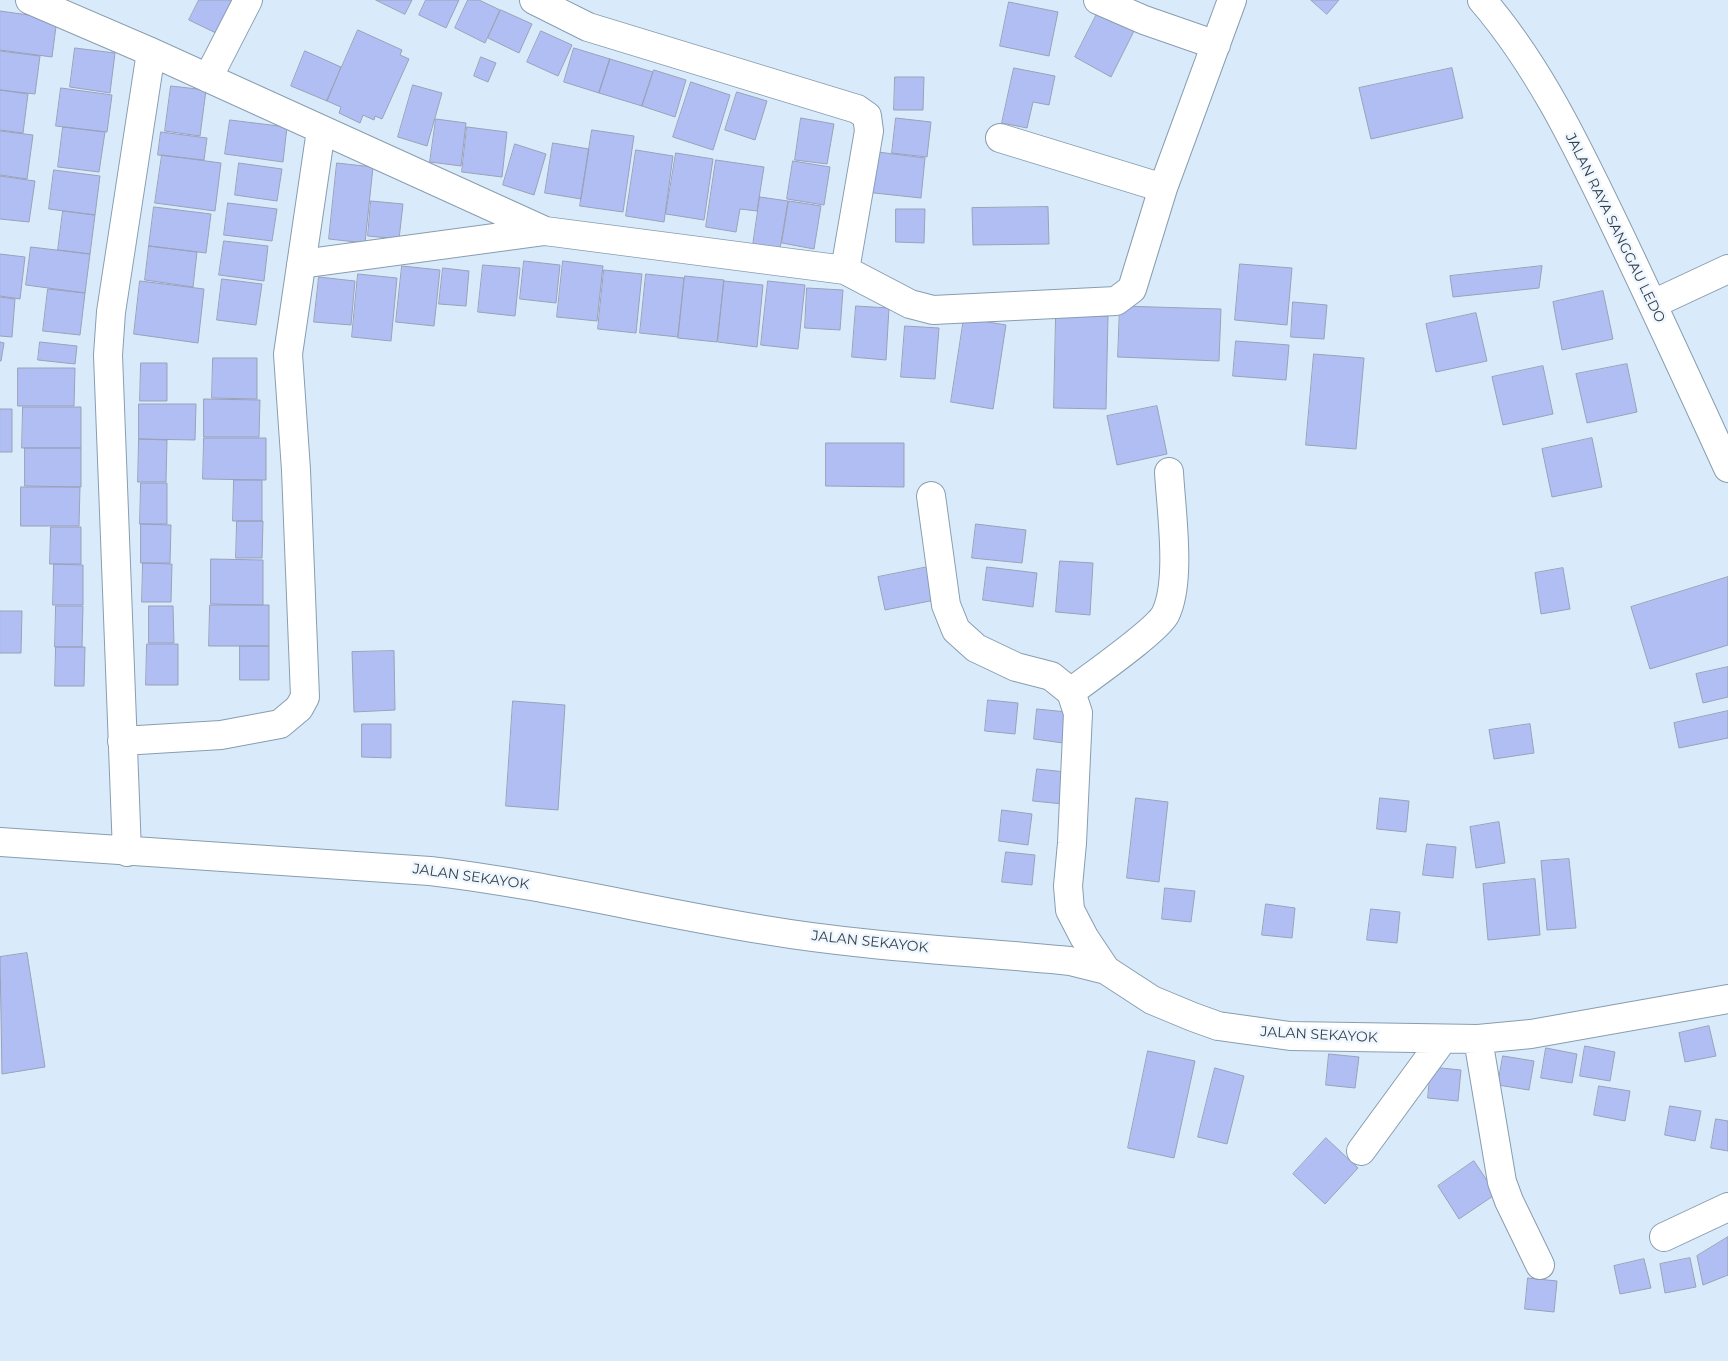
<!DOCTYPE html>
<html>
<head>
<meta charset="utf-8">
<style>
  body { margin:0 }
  canvas { display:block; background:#d9ebfb }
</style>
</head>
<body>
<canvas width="1728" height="1361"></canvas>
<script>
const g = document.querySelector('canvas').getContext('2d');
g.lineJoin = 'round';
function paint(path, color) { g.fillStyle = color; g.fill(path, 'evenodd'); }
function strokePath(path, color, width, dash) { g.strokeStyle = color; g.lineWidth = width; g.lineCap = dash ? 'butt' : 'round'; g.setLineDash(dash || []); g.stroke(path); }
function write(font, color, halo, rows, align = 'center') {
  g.font = font + ' Montserrat,sans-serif'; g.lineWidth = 5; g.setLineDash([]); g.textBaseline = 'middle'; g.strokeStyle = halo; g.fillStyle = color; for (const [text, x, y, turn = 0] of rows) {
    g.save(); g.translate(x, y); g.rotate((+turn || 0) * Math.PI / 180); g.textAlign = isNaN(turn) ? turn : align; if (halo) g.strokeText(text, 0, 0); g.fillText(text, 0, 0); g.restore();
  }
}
const building = new Path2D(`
  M 199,0 L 234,0 L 218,34 L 189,20 Z
  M 376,0 L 412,0 L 405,14 Z
  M 426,0 L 459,0 L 446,28 L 419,15 Z
  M 468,0 L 479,0 L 500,10 L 485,43 L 455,28 Z
  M 1311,0 L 1339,0 L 1327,14 Z
  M 1009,2 L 1058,12 L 1049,56 L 1000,46 Z
  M 1101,6 L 1137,25 L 1111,77 L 1075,57 Z
  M 501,10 L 532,24 L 519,53 L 488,38 Z
  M 0,11 L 57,19 L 52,57 L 0,50 Z
  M 358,30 L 402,50 L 400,55 L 409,59 L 382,119 L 375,116 L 374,120 L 363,115 L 360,123 L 339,113 L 341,107 L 327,101 Z
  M 541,31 L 572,45 L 558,76 L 527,62 Z
  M 75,48 L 115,53 L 110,93 L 70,87 Z
  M 574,48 L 610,59 L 599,93 L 564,82 Z
  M 0,51 L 40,56 L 35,94 L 0,90 Z
  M 305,51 L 341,67 L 327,101 L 291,86 Z
  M 481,57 L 496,63 L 488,82 L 474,76 Z
  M 610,59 L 653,72 L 642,106 L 599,93 Z
  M 1014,68 L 1055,76 L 1049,105 L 1033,102 L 1027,128 L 1002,123 Z
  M 1452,68 L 1463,118 L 1371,139 L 1359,88 Z
  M 654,70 L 686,80 L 675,117 L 642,106 Z
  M 895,77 L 924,77 L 923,110 L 894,110 Z
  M 691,82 L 730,95 L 713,150 L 673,137 Z
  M 413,85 L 442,93 L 427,146 L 398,137 Z
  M 171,86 L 206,90 L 200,136 L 165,131 Z
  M 61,88 L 112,95 L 107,132 L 56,126 Z
  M 0,90 L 28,94 L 23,133 L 0,130 Z
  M 737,92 L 767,101 L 755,140 L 725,130 Z
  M 801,118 L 834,124 L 827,164 L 795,160 Z
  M 896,118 L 931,122 L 927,157 L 892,153 Z
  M 436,119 L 466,123 L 461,166 L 430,162 Z
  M 230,120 L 287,127 L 283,162 L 225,154 Z
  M 63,127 L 105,132 L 99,172 L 58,167 Z
  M 467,127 L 507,132 L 502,177 L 462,172 Z
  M 592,130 L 634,136 L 623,212 L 580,206 Z
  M 0,131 L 33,135 L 27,179 L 0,175 Z
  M 161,132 L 207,138 L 204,160 L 158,155 Z
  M 553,143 L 589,149 L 581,199 L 545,193 Z
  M 515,144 L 546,154 L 534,195 L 503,185 Z
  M 636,150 L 673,156 L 664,222 L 626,216 Z
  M 870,151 L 925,158 L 921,198 L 865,192 Z
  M 676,153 L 713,159 L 704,220 L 666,214 Z
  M 162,155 L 221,163 L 215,211 L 155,203 Z
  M 716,160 L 764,167 L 757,211 L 740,209 L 736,232 L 706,227 Z
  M 793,161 L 830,167 L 824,205 L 787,199 Z
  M 239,163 L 282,169 L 277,201 L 235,195 Z
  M 337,163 L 373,167 L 365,243 L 329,239 Z
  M 54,170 L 100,176 L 95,215 L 49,209 Z
  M 0,176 L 35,181 L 29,222 L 0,219 Z
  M 760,197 L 788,201 L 780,249 L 753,245 Z
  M 371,201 L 403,204 L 399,239 L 368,236 Z
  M 789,201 L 821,206 L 814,249 L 782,243 Z
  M 228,203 L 277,209 L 272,241 L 224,235 Z
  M 154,207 L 211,214 L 206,253 L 149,246 Z
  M 1048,207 L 1049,244 L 973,245 L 972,208 Z
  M 896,209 L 925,209 L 924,243 L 896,242 Z
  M 63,211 L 95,215 L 90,254 L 58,250 Z
  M 224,241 L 268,246 L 264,281 L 219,275 Z
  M 149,246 L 197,252 L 193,287 L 145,280 Z
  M 31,247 L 90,254 L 85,293 L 26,285 Z
  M 0,254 L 25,257 L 20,299 L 0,296 Z
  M 524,261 L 560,265 L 556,303 L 520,299 Z
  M 563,261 L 603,266 L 597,321 L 557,317 Z
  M 1240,264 L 1292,268 L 1287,325 L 1235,320 Z
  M 483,265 L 520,268 L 515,316 L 478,312 Z
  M 402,266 L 440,270 L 434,326 L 396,322 Z
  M 1542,266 L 1539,288 L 1453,297 L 1450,276 Z
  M 443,268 L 469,271 L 466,306 L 439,304 Z
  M 604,270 L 642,274 L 636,333 L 598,329 Z
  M 358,274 L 397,278 L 391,341 L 352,337 Z
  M 646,274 L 684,278 L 678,337 L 640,333 Z
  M 685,276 L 724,280 L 717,342 L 678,338 Z
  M 319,277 L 355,281 L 351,325 L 314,322 Z
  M 222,279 L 262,284 L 256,325 L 217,320 Z
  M 140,281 L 204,289 L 198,343 L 134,334 Z
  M 724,281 L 763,285 L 757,347 L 718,342 Z
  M 768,281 L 805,285 L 798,349 L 761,345 Z
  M 807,288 L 843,290 L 840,330 L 805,328 Z
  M 48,289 L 85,293 L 80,335 L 43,331 Z
  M 1603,291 L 1613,339 L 1562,350 L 1553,302 Z
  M 0,297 L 15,299 L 12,337 L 0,336 Z
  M 1293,302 L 1327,305 L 1324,339 L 1291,337 Z
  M 856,306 L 889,308 L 886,360 L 852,357 Z
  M 1120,306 L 1221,309 L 1219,361 L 1118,357 Z
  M 1476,313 L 1487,361 L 1436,372 L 1426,324 Z
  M 1056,315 L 1108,316 L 1106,409 L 1054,408 Z
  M 964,318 L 1006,325 L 993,409 L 951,402 Z
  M 905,326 L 939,328 L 935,379 L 901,377 Z
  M 1236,341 L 1289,345 L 1286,380 L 1233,376 Z
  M 0,342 L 4,343 L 1,361 L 0,361 Z
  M 40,342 L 77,346 L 75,364 L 38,360 Z
  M 1314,354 L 1364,358 L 1356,449 L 1306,445 Z
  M 213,358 L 257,358 L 257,399 L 212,398 Z
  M 141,363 L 167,363 L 167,401 L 140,401 Z
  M 1627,364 L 1637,412 L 1587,423 L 1576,374 Z
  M 1543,366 L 1553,414 L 1503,425 L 1492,377 Z
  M 18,368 L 75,368 L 74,406 L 18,406 Z
  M 204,399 L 260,400 L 259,437 L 204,437 Z
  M 139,404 L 196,404 L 195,440 L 139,439 Z
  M 1157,406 L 1167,454 L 1117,465 L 1107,416 Z
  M 23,407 L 81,407 L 81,448 L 22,448 Z
  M 0,409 L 12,409 L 12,452 L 0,452 Z
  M 204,438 L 266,438 L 266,480 L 203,479 Z
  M 1592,438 L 1602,487 L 1552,497 L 1542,449 Z
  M 139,439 L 167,440 L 166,482 L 138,482 Z
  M 826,443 L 904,443 L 904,487 L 826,486 Z
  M 25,448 L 81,448 L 81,487 L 25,486 Z
  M 234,480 L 262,480 L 262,521 L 233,521 Z
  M 141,483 L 167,483 L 167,524 L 140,524 Z
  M 21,487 L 80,487 L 79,526 L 21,526 Z
  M 237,521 L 263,521 L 262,558 L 236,558 Z
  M 141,524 L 171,525 L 170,563 L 141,563 Z
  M 976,524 L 1026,530 L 1022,563 L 972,558 Z
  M 51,527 L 81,527 L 81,564 L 50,564 Z
  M 211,559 L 263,560 L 263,605 L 211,604 Z
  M 1060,561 L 1093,563 L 1090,615 L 1056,612 Z
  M 143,563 L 172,564 L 171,602 L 142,602 Z
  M 54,564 L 83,565 L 83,605 L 53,605 Z
  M 928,567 L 935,600 L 885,610 L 878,577 Z
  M 987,567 L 1037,573 L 1033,607 L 983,600 Z
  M 1563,568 L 1570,609 L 1541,614 L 1535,573 Z
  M 1728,577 L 1728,645 L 1650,669 L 1631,607 Z
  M 210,605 L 269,605 L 269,646 L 209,646 Z
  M 56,606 L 83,606 L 82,647 L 55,647 Z
  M 149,606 L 173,606 L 174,643 L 149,643 Z
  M 0,611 L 22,611 L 21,653 L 0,653 Z
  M 147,644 L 178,644 L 178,685 L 146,685 Z
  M 240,646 L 269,646 L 269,680 L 240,680 Z
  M 56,647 L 85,647 L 84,686 L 55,686 Z
  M 394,651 L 395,710 L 354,712 L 352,652 Z
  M 1728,667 L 1728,697 L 1703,703 L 1696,674 Z
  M 988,700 L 1018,703 L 1015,734 L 985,731 Z
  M 513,701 L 565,705 L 558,810 L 506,806 Z
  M 1037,709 L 1067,712 L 1063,743 L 1034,739 Z
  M 1728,711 L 1728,738 L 1679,748 L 1674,723 Z
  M 362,724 L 391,724 L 391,758 L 362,757 Z
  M 1530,724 L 1534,753 L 1494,759 L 1489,730 Z
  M 1037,769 L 1066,772 L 1063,804 L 1033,801 Z
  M 1136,798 L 1168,802 L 1159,882 L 1127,878 Z
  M 1380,798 L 1409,801 L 1406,832 L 1377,829 Z
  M 1002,810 L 1032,814 L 1028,845 L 999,841 Z
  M 1499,822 L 1505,863 L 1476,868 L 1470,827 Z
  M 1427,844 L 1456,847 L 1453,878 L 1423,875 Z
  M 1006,852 L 1035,855 L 1032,885 L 1002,882 Z
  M 1569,859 L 1576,928 L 1547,930 L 1541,861 Z
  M 1535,879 L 1540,935 L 1488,940 L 1483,884 Z
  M 1165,888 L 1195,891 L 1191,922 L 1162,919 Z
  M 1266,904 L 1295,908 L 1292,938 L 1262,935 Z
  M 1371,909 L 1400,912 L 1397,943 L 1367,940 Z
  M 27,953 L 45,1067 L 2,1074 L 0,957 Z
  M 1709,1026 L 1716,1056 L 1685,1062 L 1679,1033 Z
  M 1585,1046 L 1615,1052 L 1610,1081 L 1580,1076 Z
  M 1546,1048 L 1577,1054 L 1572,1083 L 1541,1078 Z
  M 1148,1051 L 1195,1061 L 1174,1158 L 1128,1148 Z
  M 1329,1054 L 1359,1057 L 1355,1088 L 1326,1085 Z
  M 1503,1056 L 1534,1061 L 1529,1090 L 1498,1085 Z
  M 1431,1067 L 1461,1070 L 1458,1101 L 1428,1098 Z
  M 1215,1068 L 1244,1076 L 1227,1144 L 1198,1137 Z
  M 1599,1086 L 1630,1091 L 1625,1121 L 1594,1115 Z
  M 1670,1106 L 1701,1111 L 1695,1141 L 1665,1135 Z
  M 1716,1119 L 1728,1121 L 1728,1151 L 1711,1148 Z
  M 1326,1138 L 1358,1168 L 1325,1204 L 1293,1174 Z
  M 1474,1161 L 1496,1194 L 1459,1219 L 1438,1186 Z
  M 1728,1237 L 1728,1275 L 1703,1285 L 1697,1256 Z
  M 1690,1258 L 1696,1287 L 1665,1293 L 1660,1264 Z
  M 1644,1259 L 1651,1288 L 1620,1294 L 1614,1266 Z
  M 1528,1278 L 1557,1281 L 1554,1312 L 1525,1309 Z`);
const minor = new Path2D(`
  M 30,0 L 151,52 L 545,231 L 845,270 L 910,304 L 933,310 L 1116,301 L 1132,289 L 1163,188 L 1232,0
  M 534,0 L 588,27 L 857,109 L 867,116 L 869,131 L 845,270
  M 1098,0 L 1144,20 L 1216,45
  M 208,78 L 248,0
  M 1000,138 L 1163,188
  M 301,264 L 545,231
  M 1653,304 L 1728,269
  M 931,496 L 946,605 L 956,630 L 976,648 L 1016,667 L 1051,676 L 1071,692 L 1078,713 L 1072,843 L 1068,886 L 1070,910 L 1084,937 L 1106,970
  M 1071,692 C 1090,677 1154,633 1165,615 C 1182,582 1171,510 1169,472
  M 122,741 L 221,735 L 280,724 L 299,708 L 305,697 L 296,470 L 288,354 L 321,130
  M 0,842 L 430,871 C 543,884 653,912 765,930 C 866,947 969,951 1070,961 L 1106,970 L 1152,1000 L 1193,1017 L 1218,1026 L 1290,1036 L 1478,1039 L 1531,1034 L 1728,999
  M 127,852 L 108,355 L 111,312 L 151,52
  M 1478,1039 L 1502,1182 L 1509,1201 L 1540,1265
  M 1361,1151 L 1443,1039
  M 1664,1237 L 1728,1207`);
const highway = new Path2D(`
  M 1482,0 C 1538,65 1576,144 1613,221 C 1652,302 1690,385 1728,468`);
const streetNames = [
  ["JALAN RAYA SANGGAU LEDO",1615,228,64],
  ["JALAN SEKAYOK",471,877,8],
  ["JALAN SEKAYOK",870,942,6],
  ["JALAN SEKAYOK",1319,1035,3]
];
paint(building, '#b0bef4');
strokePath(building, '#9aa1b9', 1);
strokePath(minor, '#889db0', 30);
strokePath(highway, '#889db0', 30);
strokePath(minor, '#fff', 28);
strokePath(highway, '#fff', 28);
write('14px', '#353e46', '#eef7ff', streetNames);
</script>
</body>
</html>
